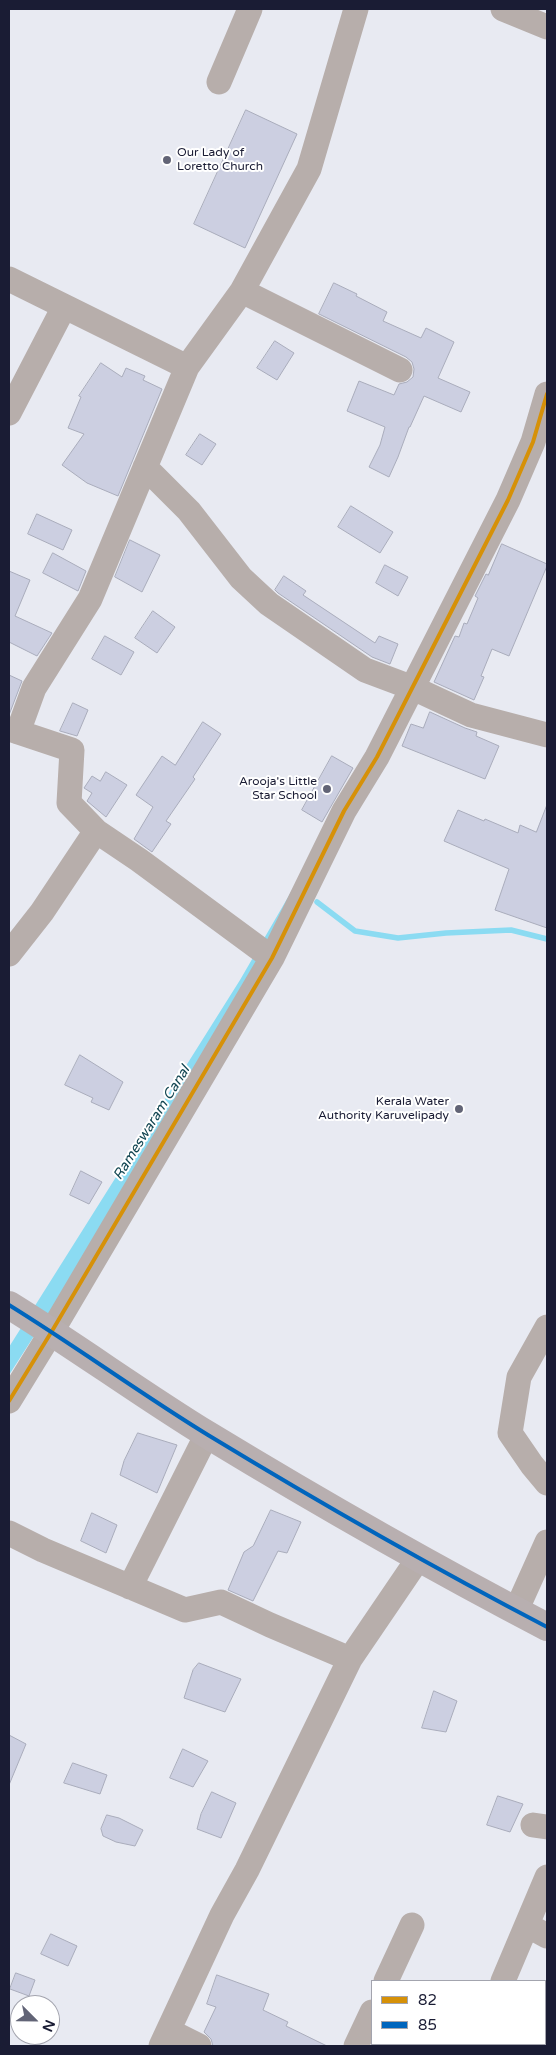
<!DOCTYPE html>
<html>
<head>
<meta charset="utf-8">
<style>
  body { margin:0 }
  #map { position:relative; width:556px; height:2055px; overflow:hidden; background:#e8eaf2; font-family:"Varela Round",sans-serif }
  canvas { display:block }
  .frame { position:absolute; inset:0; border:10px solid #1a1c34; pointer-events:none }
  .legend { position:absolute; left:371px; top:1980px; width:175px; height:65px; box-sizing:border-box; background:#fff; border:1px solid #a3a4ae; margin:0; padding:6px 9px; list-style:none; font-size:15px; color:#1a1c34 }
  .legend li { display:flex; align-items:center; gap:10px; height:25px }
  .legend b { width:25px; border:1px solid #a3a4ae }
  .north { position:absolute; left:10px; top:1995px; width:50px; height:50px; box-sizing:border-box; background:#fff; border:1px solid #a3a4ae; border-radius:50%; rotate:113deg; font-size:14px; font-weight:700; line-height:20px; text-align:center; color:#1a1c34 }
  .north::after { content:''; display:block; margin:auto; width:18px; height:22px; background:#626476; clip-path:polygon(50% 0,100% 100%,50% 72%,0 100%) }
</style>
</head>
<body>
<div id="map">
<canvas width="556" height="2055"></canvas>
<div class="frame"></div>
<ul class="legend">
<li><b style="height:6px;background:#d69108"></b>82</li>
<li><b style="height:6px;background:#0065bd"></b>85</li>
</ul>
<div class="north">N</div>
</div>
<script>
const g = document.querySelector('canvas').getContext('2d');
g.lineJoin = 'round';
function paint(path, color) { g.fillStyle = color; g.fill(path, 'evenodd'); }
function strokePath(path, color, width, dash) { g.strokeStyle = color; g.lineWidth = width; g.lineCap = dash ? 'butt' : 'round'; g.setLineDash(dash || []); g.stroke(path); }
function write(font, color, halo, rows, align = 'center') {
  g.font = font + ' "Varela Round",sans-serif'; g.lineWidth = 4; g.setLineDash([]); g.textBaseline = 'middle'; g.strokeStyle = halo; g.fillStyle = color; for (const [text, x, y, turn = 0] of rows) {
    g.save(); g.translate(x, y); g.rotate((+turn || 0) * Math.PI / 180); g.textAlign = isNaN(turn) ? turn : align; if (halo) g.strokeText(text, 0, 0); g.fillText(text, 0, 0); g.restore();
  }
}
const water = new Path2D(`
  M 404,697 L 304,891 L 52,1308 L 9,1375 L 9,1347 L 240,980 Z`);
const stream = new Path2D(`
  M 317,902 L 355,931 L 398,938 L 446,933 L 511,930 L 547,939`);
const building = new Path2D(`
  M 246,110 L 297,134 L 245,248 L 194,224 Z
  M 334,283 L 357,294 L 356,296 L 387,312 L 383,321 L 421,338 L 426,328 L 454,342 L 438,378 L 470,392 L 461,412 L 424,396 L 410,427 L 409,427 L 398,457 L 389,477 L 369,467 L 380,445 L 385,427 L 347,411 L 359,381 L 394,395 L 399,384 L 407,382 L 413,377 L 414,369 L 412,362 L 406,357 L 319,314 Z
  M 275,341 L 294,353 L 277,380 L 257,368 Z
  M 101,363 L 122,377 L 126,368 L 145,376 L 143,380 L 162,389 L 118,496 L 87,483 L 62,465 L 84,434 L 68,428 L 81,397 L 79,396 Z
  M 200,434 L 216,444 L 202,465 L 186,455 Z
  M 351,506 L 393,532 L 380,553 L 338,527 Z
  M 37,514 L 72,530 L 63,550 L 28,534 Z
  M 130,540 L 160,555 L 142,592 L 115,577 Z
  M 502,544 L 547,564 L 547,566 L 509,656 L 492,649 L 481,676 L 484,677 L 474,700 L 434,682 L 455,636 L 459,637 L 464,623 L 467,624 L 478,598 L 475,596 L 486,574 L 488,575 Z
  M 53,553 L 86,571 L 78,591 L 43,573 Z
  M 385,565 L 408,577 L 398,596 L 376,583 Z
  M 9,571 L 30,580 L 15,616 L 52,633 L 37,656 L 9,642 Z
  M 284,576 L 306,591 L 303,595 L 375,643 L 379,636 L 398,644 L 390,664 L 372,657 L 278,593 L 275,590 Z
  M 153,611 L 175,627 L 157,653 L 135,638 Z
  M 105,636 L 134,652 L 121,675 L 92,659 Z
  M 9,675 L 22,681 L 9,715 Z
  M 73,703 L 88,710 L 77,736 L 60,731 Z
  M 430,712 L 465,728 L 477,732 L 476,736 L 499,746 L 485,779 L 402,746 L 411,724 L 423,728 Z
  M 203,722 L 221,734 L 193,777 L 195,779 L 166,821 L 171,824 L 152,852 L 134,839 L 153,807 L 136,795 L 162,756 L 175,765 Z
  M 332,756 L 353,768 L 322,822 L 302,810 Z
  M 106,772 L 127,785 L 106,817 L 87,801 L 92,793 L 84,788 L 92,776 L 100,781 Z
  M 547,805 L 547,928 L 495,910 L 509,869 L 444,841 L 458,810 L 484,821 L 485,819 L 518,833 L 520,825 L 536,832 Z
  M 80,1055 L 123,1082 L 109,1110 L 91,1102 L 93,1098 L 65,1085 Z
  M 81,1171 L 102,1182 L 89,1204 L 70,1195 Z
  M 138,1433 L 177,1445 L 157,1493 L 120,1475 L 124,1461 Z
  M 271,1510 L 301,1522 L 287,1553 L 278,1551 L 253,1601 L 228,1590 L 244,1552 L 253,1546 Z
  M 92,1513 L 117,1525 L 106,1553 L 81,1541 Z
  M 199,1663 L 241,1679 L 225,1712 L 184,1698 L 193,1670 Z
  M 434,1691 L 457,1701 L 446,1732 L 422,1728 Z
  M 9,1735 L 26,1744 L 9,1785 Z
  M 183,1749 L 208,1761 L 193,1787 L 170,1778 Z
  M 73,1763 L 107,1775 L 100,1794 L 64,1783 Z
  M 212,1792 L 236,1803 L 221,1838 L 197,1829 L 201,1814 Z
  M 498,1796 L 523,1804 L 510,1832 L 487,1825 Z
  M 107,1815 L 119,1818 L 143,1830 L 135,1846 L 116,1842 L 103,1836 L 101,1829 Z
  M 51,1934 L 77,1946 L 68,1966 L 41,1954 Z
  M 16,1973 L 35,1980 L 29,1996 L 10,1989 Z
  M 217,1975 L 269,1994 L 263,2010 L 288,2022 L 286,2026 L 327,2046 L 213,2046 L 211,2039 L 204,2032 L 216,2007 L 207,2004 Z`);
const minor = new Path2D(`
  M 503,9 L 547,27
  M 219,82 L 250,9
  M 9,279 L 187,367
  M 242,291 L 400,370
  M 9,413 L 64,307
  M 145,467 L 189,511 L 241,578 L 269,604 L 365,670 L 413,688 L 471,715 L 547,735
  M 9,729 L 72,750 L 69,803 L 96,831 L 139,860 L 272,958
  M 18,732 L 34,688 L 90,599 L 187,367 L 242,291 L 309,169 L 356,9
  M 9,954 L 42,912 L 96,831
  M 547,1327 L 519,1377 L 510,1433 L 532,1465 L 547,1483
  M 9,1401 L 52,1331 L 272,958 L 344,811 L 377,757 L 508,500 L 533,442 L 547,394
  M 9,1533 L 43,1550 L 185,1610 L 221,1602 L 270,1625 L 350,1659
  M 130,1587 L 207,1434
  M 516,1611 L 547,1542
  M 533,1825 L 547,1827
  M 527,1925 L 547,1936
  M 386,1981 L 412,1925
  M 503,1981 L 547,1877
  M 169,2031 L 199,2046
  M 161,2046 L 222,1915 L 247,1870 L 350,1659 L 418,1559
  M 356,2046 L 372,2012
  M 476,2046 L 477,2044`);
const major = new Path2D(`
  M 9,1305 C 77,1347 141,1394 208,1435 C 320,1503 432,1567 547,1627`);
const bus1 = new Path2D(`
  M 9,1401 L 52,1331 L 272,958 L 344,811 L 377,757 L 508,500 L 533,442 L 547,394`);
const bus2 = new Path2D(`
  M 9,1305 C 77,1347 141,1394 208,1435 C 320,1503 432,1567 547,1627`);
const markers = [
  [167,160,5,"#626476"],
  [327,789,5,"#626476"],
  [459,1109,5,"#626476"]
];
const poiNames = [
  ["Our Lady of",177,153,"left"],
  ["Loretto Church",177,167,"left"],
  ["Arooja's Little",317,782],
  ["Star School",317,796],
  ["Kerala Water",449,1102],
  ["Authority Karuvelipady",449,1116]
];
const waterNames = [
  ["Rameswaram Canal",152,1123,-58]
];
paint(water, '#8bdbf2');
strokePath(stream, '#8bdbf2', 5.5);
paint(building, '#cccfe1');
strokePath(building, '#a9acbb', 1);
strokePath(minor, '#b7aeab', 25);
strokePath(major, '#b8afb0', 28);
strokePath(bus1, '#d69108', 4);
strokePath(bus2, '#0065bd', 4);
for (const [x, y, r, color] of markers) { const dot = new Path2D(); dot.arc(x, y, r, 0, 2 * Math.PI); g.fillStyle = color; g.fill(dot); strokePath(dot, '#fff', 2); }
write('12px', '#1a1c34', '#fff', poiNames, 'right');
write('italic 14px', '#134652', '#fff', waterNames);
</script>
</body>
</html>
